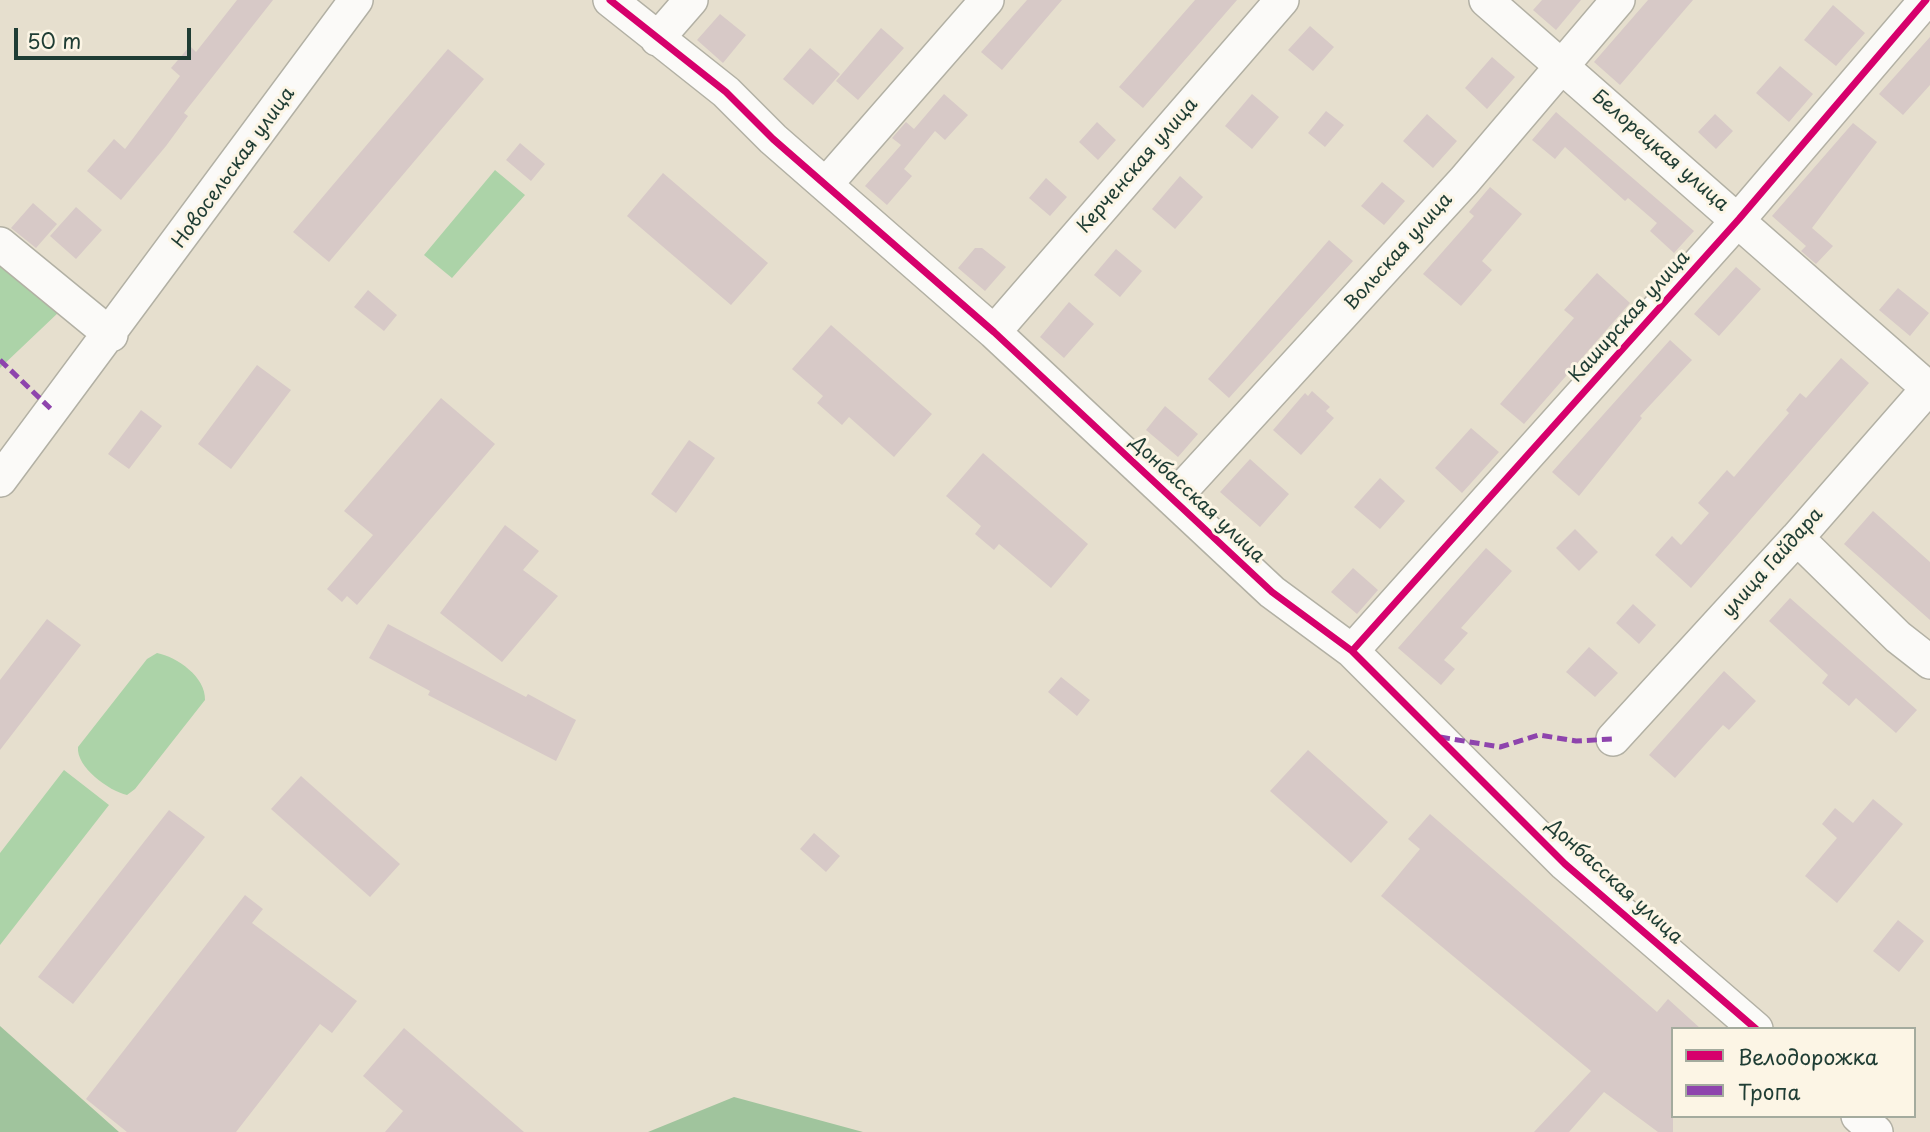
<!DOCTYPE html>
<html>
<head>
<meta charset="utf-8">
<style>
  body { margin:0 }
  #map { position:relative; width:1930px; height:1132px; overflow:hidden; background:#e6dfce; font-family:"Playpen Sans",sans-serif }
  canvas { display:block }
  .legend { position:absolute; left:1671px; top:1027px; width:245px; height:91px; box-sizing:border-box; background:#fcf5e5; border:2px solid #a4ab9e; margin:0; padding:9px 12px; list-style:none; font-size:21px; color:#1f3d34 }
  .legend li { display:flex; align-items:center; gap:14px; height:35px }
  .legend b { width:35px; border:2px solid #a4ab9e }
  .scale { position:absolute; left:14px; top:28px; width:177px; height:32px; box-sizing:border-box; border:4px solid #1f3d34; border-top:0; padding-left:9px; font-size:21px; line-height:24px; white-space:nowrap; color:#1f3d34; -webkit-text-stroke:5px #fcf5e5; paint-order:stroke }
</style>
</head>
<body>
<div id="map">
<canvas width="1930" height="1132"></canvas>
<ul class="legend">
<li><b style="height:9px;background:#d6006c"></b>Велодорожка</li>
<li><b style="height:9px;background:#8e44ad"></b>Тропа</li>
</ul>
<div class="scale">50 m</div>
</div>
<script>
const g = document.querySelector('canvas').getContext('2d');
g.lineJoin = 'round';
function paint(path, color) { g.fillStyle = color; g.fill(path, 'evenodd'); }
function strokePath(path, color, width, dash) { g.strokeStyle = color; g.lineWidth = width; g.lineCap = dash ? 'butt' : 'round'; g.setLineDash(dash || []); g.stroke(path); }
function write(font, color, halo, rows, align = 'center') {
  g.font = font + ' "Playpen Sans",sans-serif'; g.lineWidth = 6; g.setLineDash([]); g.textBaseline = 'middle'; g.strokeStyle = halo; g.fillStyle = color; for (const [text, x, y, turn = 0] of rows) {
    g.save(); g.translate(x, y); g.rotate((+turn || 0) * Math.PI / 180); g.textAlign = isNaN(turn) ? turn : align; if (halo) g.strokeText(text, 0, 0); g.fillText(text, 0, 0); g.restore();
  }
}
const green = new Path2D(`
  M 495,170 L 525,195 L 452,278 L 424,255 Z
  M 0,260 L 60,311 L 0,368 Z
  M 157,653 C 177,657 206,677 205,700 L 135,789 L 127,795 C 109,791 76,767 78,747 L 147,659 Z
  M 64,770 L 109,805 L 0,945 L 0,853 Z`);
const forest = new Path2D(`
  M 0,1026 L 119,1132 L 0,1132 Z
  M 734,1097 L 863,1132 L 648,1132 Z`);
const building = new Path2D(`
  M 237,0 L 273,0 L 184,113 L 188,116 L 166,146 L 121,200 L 87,171 L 114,139 L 125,149 L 180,76 L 171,68 L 190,46 L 196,52 Z
  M 1027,0 L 1062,0 L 1002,70 L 981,52 Z
  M 1195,0 L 1237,0 L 1143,108 L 1119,87 Z
  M 1542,0 L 1581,0 L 1556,30 L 1533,10 Z
  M 1648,0 L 1693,0 L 1620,85 L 1594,62 Z
  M 1833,5 L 1865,33 L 1836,66 L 1804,40 Z
  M 720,14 L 746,35 L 723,63 L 697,40 Z
  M 1310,26 L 1334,47 L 1313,71 L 1288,50 Z
  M 881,28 L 904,48 L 858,100 L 836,81 Z
  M 1930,37 L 1930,85 L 1903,115 L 1879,94 Z
  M 810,48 L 840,74 L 813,105 L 783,79 Z
  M 448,49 L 484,79 L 329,262 L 293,232 Z
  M 1492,57 L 1515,77 L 1487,109 L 1465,88 Z
  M 1780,66 L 1813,94 L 1789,122 L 1756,93 Z
  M 944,94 L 968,115 L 945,140 L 935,131 L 904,169 L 912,176 L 887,205 L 865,186 L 901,145 L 892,138 L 906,122 L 914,129 Z
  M 1252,94 L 1279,117 L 1252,149 L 1225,126 Z
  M 1326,111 L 1344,125 L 1325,147 L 1308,133 Z
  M 1556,112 L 1694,231 L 1674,253 L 1650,231 L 1657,223 L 1628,198 L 1625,201 L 1565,147 L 1555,159 L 1532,140 Z
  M 1427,114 L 1457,141 L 1433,168 L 1403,141 Z
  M 1715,114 L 1733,131 L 1716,149 L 1698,132 Z
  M 1097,122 L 1116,140 L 1098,160 L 1079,142 Z
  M 1853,123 L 1877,142 L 1812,228 L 1833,246 L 1816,264 L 1801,251 L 1806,246 L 1772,216 Z
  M 520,143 L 545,164 L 531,181 L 506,160 Z
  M 663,173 L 768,263 L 731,305 L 627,216 Z
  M 1180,176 L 1203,197 L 1175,229 L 1152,209 Z
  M 1046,178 L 1067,197 L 1050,216 L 1029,198 Z
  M 1382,182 L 1405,201 L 1384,225 L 1361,206 Z
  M 1490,187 L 1522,214 L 1482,261 L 1492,270 L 1461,306 L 1423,274 L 1474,216 L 1469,212 Z
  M 33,203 L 57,224 L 36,248 L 11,228 Z
  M 76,207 L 102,230 L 76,259 L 50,236 Z
  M 1329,240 L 1353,261 L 1229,398 L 1208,379 Z
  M 975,248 L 982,248 L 1006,267 L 985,291 L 958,268 Z
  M 1116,249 L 1142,271 L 1120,297 L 1094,275 Z
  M 1736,267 L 1761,289 L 1719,336 L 1694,314 Z
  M 1597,273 L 1630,303 L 1524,424 L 1500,404 L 1574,318 L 1564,310 Z
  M 1898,288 L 1929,313 L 1910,336 L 1879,310 Z
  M 368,290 L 397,315 L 384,331 L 354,307 Z
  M 1069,302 L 1094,324 L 1064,358 L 1040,337 Z
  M 831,325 L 932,414 L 894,457 L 849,417 L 842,425 L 817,403 L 823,396 L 792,369 Z
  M 1670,340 L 1692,360 L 1640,416 L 1642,418 L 1579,496 L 1552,472 Z
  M 1841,358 L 1869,383 L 1691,588 L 1655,555 L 1672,536 L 1681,545 L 1709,513 L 1698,503 L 1727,470 L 1734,477 L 1789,413 L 1786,410 L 1800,393 L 1806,398 Z
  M 257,365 L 291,390 L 231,469 L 198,444 Z
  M 1312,391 L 1330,407 L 1326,411 L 1334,418 L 1301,455 L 1273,430 L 1305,393 L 1308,396 Z
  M 441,398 L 495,444 L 357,605 L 347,596 L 342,602 L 327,589 L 373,535 L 344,511 Z
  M 1165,406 L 1198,434 L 1178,457 L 1146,430 Z
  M 141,410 L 162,426 L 129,469 L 108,454 Z
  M 1471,428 L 1499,452 L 1462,493 L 1435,468 Z
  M 689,440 L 715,458 L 676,513 L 651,494 Z
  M 983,453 L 1088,544 L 1051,588 L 999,544 L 994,550 L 975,534 L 981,526 L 946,496 Z
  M 1250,459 L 1289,494 L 1260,527 L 1220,492 Z
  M 1380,478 L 1405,501 L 1380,529 L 1354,507 Z
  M 1873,511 L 1930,562 L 1930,620 L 1844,544 Z
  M 505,525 L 539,551 L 523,570 L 558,596 L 502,662 L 440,613 Z
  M 1575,529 L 1598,552 L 1579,571 L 1556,548 Z
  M 1486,548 L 1512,571 L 1461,628 L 1468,633 L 1444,660 L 1455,669 L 1441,685 L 1398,648 Z
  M 1353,568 L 1378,590 L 1357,614 L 1331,592 Z
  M 1790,598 L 1917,710 L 1896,733 L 1856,698 L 1849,706 L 1822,683 L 1828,675 L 1769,621 Z
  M 1633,604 L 1656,625 L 1639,644 L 1616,623 Z
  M 47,619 L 81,645 L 0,750 L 0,680 Z
  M 388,624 L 526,697 L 528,694 L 576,720 L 556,761 L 428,695 L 430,691 L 369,658 Z
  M 1589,647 L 1618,673 L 1595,697 L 1566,672 Z
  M 1724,671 L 1756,701 L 1729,730 L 1723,725 L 1675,778 L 1649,755 Z
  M 1061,677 L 1090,700 L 1077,716 L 1048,692 Z
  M 1308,750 L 1388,822 L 1351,863 L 1270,791 Z
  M 301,776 L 400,864 L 370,897 L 271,809 Z
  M 1873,799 L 1903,824 L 1837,903 L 1805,876 L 1837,838 L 1822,824 L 1835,808 L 1853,823 Z
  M 169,810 L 205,837 L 73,1004 L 38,977 Z
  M 1430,814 L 1657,1012 L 1668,999 L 1701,1029 L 1673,1029 L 1673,1132 L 1658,1132 L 1604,1092 L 1569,1132 L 1534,1132 L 1591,1071 L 1381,896 L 1420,849 L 1408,839 Z
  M 814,833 L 840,856 L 826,872 L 800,849 Z
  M 245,895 L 263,909 L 252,923 L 357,1001 L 332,1033 L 320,1024 L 236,1132 L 127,1132 L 86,1099 Z
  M 1898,920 L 1924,941 L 1899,972 L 1873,951 Z
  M 404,1028 L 524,1132 L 385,1132 L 403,1111 L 363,1076 Z`);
const minor = new Path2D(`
  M 610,0 L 726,92 L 773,139 L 994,332 L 1272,592 L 1352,651 L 1565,864 L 1756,1029
  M 1486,0 L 1928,388
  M 657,39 L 691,0
  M 827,183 L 987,0
  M 0,244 L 111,335
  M 994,332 L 1282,0
  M 0,480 L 356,0
  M 1174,498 L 1464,181 L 1618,0
  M 1797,538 L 1898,637 L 1930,662
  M 1352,651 L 1739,219 L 1926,0
  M 1613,739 L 1797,538 L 1930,386
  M 1858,1116 L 1876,1132`);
const quiet = new Path2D(`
  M 0,360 L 53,411
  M 1440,737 L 1500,747 L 1539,735 L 1576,741 L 1613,739`);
const cycleway = new Path2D(`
  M 610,0 L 726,92 L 773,139 L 994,332 L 1272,592 L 1352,651 L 1565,864 L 1756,1029
  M 1352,651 L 1739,219 L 1926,0`);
const streetNames = [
  ["Белорецкая улица",1660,151,41],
  ["Керченская улица",1138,166,-49],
  ["Новосельская улица",234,168,-54],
  ["Вольская улица",1399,252,-48],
  ["Каширская улица",1630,317,-48],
  ["Донбасская улица",1197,500,43],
  ["улица Гайдара",1773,563,-48],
  ["Донбасская улица",1614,882,42]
];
paint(green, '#acd3a8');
paint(forest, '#a0c49d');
paint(building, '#d7c9c7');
strokePath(minor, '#b2b0a4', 36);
strokePath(minor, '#fbfaf8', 33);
strokePath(quiet, '#8e44ad', 5, [10, 5]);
strokePath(cycleway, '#d6006c', 7);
write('19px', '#1f3d34', '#fcf5e5', streetNames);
</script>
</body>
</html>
